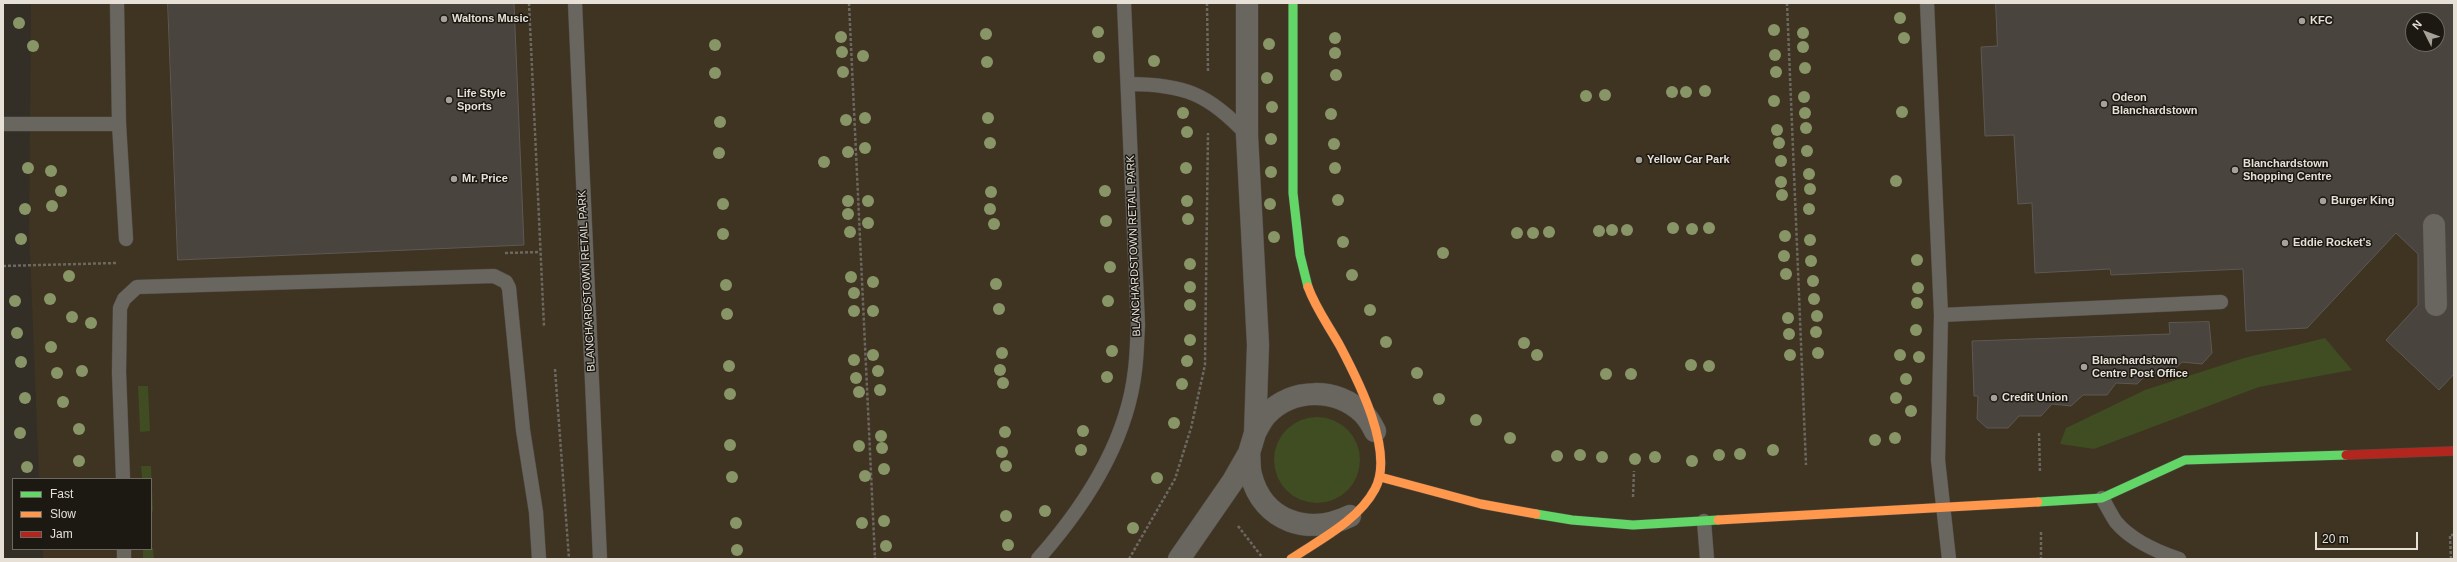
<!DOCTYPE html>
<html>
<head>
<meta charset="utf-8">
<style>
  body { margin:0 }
  #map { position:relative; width:2457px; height:562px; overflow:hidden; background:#332e26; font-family:Helvetica,sans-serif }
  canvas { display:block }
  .frame { position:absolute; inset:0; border:4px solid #e6e0d7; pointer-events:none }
  .legend { position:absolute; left:12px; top:478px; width:140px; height:72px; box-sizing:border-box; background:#1c1812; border:1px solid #6d6861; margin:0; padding:5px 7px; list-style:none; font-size:12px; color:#e6e0d7 }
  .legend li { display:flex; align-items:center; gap:8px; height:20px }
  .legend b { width:20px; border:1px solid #6d6861 }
  .north { position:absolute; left:2405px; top:12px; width:40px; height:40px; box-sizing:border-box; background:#1c1812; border:1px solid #6d6861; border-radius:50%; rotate:312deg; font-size:11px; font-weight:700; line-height:16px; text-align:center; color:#e6e0d7 }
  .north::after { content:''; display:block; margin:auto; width:14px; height:18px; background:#a7a299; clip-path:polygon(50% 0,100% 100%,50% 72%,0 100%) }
  .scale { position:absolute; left:2315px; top:532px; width:103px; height:18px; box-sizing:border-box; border:2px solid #e6e0d7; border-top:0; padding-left:5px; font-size:12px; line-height:14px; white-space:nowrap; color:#e6e0d7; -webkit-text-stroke:3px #1c1812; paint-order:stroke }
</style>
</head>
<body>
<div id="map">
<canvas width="2457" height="562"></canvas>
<div class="frame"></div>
<ul class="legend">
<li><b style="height:5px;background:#63d668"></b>Fast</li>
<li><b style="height:5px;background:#ff974d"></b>Slow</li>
<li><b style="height:5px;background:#b3261e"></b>Jam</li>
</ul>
<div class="north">N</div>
<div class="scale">20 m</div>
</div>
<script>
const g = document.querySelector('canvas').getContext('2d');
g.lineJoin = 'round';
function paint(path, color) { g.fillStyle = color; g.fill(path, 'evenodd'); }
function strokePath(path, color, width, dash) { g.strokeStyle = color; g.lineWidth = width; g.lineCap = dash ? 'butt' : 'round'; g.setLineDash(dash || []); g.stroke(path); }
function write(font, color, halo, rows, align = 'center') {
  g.font = font + ' Helvetica,sans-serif'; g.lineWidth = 3; g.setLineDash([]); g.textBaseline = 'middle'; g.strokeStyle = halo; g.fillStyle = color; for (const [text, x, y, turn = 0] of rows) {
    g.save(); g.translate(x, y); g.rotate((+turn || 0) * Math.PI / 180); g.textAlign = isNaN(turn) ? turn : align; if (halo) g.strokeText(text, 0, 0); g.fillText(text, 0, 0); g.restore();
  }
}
const built = new Path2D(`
  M 31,3 L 2454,3 L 2454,559 L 43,559 L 43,549 L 151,549 L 151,479 L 39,479 L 29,231 ZM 2413,20 L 2437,20 L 2437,44 L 2413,44 Z`);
const green = new Path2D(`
  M 2325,338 L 2352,370 L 2259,387 L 2094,449 L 2060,444 L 2066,428 L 2145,390 L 2244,358 Z
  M 138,386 L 148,386 L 150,431 L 140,432 Z
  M1274 460a43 43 0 1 1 86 0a43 43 0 1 1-86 0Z
  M 141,466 L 151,466 L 153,511 L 151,512 L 151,479 L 142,479 Z
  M 153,548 L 154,559 L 143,559 L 143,549 Z`);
const building = new Path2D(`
  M 168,3 L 514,3 L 524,245 L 178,260 Z
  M 1996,3 L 2454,3 L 2454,374 L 2439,390 L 2386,340 L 2418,305 L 2418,254 L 2396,233 L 2307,328 L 2246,331 L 2243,269 L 2111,275 L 2110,269 L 2035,273 L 2032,203 L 2018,204 L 2014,135 L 1985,136 L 1981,47 L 1997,46 ZM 2413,20 L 2437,20 L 2437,44 L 2413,44 Z
  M 2209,322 L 2212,353 L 2202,364 L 2182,362 L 2170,373 L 2148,373 L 2137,384 L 2116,383 L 2107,395 L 2083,395 L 2071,406 L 2052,404 L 2041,416 L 2019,416 L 2008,428 L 1987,428 L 1977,419 L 1978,396 L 1974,396 L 1972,341 L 2170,334 L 2169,323 Z`);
const path = new Path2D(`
  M 529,3 L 544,326
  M 849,3 L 875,559
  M 1207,3 L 1208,72
  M 1787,3 L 1806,465
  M 505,253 L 540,252
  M 3,266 L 116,263
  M 555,369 L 569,559
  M 2039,433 L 2040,473
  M 1633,497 L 1634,471
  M 1238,526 L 1262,557
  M 2041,532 L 2041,559
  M 1129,559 L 1175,479 L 1191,428 L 1205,365 L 1208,133
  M 2451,559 L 2450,535 L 2454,535`);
const lane = new Path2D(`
  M 117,3 L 119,124 L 126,239
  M 575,3 L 600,559
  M 1927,3 L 1941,315 L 1938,460 L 1949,559
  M 1128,84 C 1184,84 1209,94 1247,135
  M 3,124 L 119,124
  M 1941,315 L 2221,302
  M 123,479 L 119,372 L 120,308 L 124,299 L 137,287 L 494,276 L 506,282 L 509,288 L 523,430 L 536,512 L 539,559
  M 2102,498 C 2107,506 2111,515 2116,522 C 2131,540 2158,552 2179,559
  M 1704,521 L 1707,559
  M 124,549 L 124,559
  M 1038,559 C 1085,506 1127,442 1135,370 C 1137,355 1137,340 1138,325 L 1124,3`);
const street = new Path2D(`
  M 2434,225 L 2436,305
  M 1255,433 C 1258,427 1262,420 1266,415 C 1293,387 1336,388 1363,413 C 1368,418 1372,425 1375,431
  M 1249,453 C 1250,460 1249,468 1251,475 C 1263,522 1309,536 1350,516
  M 1179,559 L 1233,481 L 1249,453 L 1255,433 L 1258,345 L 1247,135 L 1247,3`);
const fast = new Path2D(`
  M 1293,3 L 1293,193 L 1300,255 L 1308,287
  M 2038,502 L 2102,498 L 2185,460 L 2346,455
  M 1536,514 L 1572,520 L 1633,525 L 1718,520`);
const slow = new Path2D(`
  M 1380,477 L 1481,504 L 1536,514
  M 1718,520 L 2038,502
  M 1291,559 C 1319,540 1358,521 1375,489 C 1395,452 1358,380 1340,346 C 1329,326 1316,309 1308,287`);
const jam = new Path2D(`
  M 2346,455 L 2454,451`);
const trees = [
  [1900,18],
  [19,23],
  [1774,30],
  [1098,32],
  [1803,33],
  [986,34],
  [841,37],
  [1335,38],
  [1904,38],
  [1269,44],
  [715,45],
  [33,46],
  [1803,47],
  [842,52],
  [1335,53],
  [1775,55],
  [863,56],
  [1099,57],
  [1154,61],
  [987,62],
  [1805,68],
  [843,72],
  [1776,72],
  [715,73],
  [1336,75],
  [1267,78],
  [1705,91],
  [1672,92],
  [1686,92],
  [1605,95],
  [1586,96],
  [1804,97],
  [1774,101],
  [1272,107],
  [1902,112],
  [1183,113],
  [1805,113],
  [1331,114],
  [865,118],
  [988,118],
  [846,120],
  [720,122],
  [1806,128],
  [1777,130],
  [1187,132],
  [1271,139],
  [990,143],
  [1779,143],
  [1334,144],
  [865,148],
  [1807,151],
  [848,152],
  [719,153],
  [1781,161],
  [824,162],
  [28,168],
  [1186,168],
  [1335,168],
  [51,171],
  [1271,172],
  [1809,174],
  [1896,181],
  [1781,182],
  [1810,189],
  [61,191],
  [1105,191],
  [991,192],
  [1782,195],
  [1338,200],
  [848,201],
  [868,201],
  [1187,201],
  [723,204],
  [1270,204],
  [52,206],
  [25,209],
  [990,209],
  [1809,209],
  [848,214],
  [1188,219],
  [1106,221],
  [868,223],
  [994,224],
  [1673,228],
  [1709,228],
  [1692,229],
  [1612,230],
  [1627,230],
  [1599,231],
  [850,232],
  [1549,232],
  [1517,233],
  [1533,233],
  [723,234],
  [1785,236],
  [1274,237],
  [21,239],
  [1810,240],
  [1343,242],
  [1443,253],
  [1784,256],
  [1917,260],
  [1811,261],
  [1190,264],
  [1110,267],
  [1786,274],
  [1352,275],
  [69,276],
  [851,277],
  [1813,281],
  [873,282],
  [996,284],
  [726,285],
  [1190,287],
  [1918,288],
  [854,293],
  [50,299],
  [1814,299],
  [15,301],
  [1108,301],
  [1917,303],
  [1190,305],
  [999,309],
  [1370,310],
  [854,311],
  [873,311],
  [727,314],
  [1817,316],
  [72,317],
  [1788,318],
  [91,323],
  [1916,330],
  [1816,332],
  [17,333],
  [1789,334],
  [1190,340],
  [1386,342],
  [1524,343],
  [51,347],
  [1112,351],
  [1002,353],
  [1818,353],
  [873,355],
  [1537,355],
  [1790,355],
  [1900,355],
  [1919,357],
  [854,360],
  [1187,361],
  [21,362],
  [1691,365],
  [729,366],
  [1709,366],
  [1000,370],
  [82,371],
  [878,371],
  [57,373],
  [1417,373],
  [1606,374],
  [1631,374],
  [1107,377],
  [856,378],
  [1906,379],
  [1003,383],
  [1182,384],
  [880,390],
  [859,392],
  [730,394],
  [25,398],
  [1896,398],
  [1439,399],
  [63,402],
  [1911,411],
  [1476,420],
  [1174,423],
  [79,429],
  [1083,431],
  [1005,432],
  [20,433],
  [881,436],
  [1510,438],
  [1895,438],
  [1875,440],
  [730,445],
  [859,446],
  [882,448],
  [1081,450],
  [1773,450],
  [1002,452],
  [1740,454],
  [1580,455],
  [1719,455],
  [1557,456],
  [1602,457],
  [1655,457],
  [1635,459],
  [79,461],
  [1692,461],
  [1006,466],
  [27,467],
  [884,469],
  [865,476],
  [732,477],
  [1157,478],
  [1045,511],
  [1006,516],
  [884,521],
  [736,523],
  [862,523],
  [1133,528],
  [1008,545],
  [886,546],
  [737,550]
];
const markers = [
  [444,19,4,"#a7a299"],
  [2302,21,4,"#a7a299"],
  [449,100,4,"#a7a299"],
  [2104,104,4,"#a7a299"],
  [1639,160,4,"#a7a299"],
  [2235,170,4,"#a7a299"],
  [454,179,4,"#a7a299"],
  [2323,201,4,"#a7a299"],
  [2285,243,4,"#a7a299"],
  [2084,367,4,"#a7a299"],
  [1994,398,4,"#a7a299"]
];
const poiNames = [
  ["Waltons Music",452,19],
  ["KFC",2310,21],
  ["Life Style",457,94],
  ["Sports",457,107],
  ["Odeon",2112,98],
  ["Blanchardstown",2112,111],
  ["Yellow Car Park",1647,160],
  ["Blanchardstown",2243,164],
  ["Shopping Centre",2243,177],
  ["Mr. Price",462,179],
  ["Burger King",2331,201],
  ["Eddie Rocket's",2293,243],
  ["Blanchardstown",2092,361],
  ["Centre Post Office",2092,374],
  ["Credit Union",2002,398]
];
const streetNames = [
  ["BLANCHARDSTOWN RETAIL PARK",1134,246,-92],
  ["BLANCHARDSTOWN RETAIL PARK",587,281,-93]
];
paint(built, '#3f3321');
paint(green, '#404c21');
paint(building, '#4a443f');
strokePath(building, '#5e5854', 1);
strokePath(lane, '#4f4a44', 15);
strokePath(street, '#4f4a44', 23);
strokePath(fast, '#4f4a44', 10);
strokePath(slow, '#4f4a44', 10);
strokePath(jam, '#4f4a44', 10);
strokePath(path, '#6c6862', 2.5, [3, 2]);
strokePath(lane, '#69655f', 14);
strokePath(street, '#69655f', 22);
strokePath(fast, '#63d668', 9);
strokePath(slow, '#ff974d', 9);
strokePath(jam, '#b3261e', 9);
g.fillStyle = '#889566';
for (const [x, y] of trees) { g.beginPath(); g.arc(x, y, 6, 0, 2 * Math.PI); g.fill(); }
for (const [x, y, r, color] of markers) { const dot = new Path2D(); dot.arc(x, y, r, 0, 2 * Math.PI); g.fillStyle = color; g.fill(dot); strokePath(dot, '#1c1812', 1.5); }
write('bold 11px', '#e6e0d7', '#1c1812', poiNames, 'left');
write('11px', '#e6e0d7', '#1c1812', streetNames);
</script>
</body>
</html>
